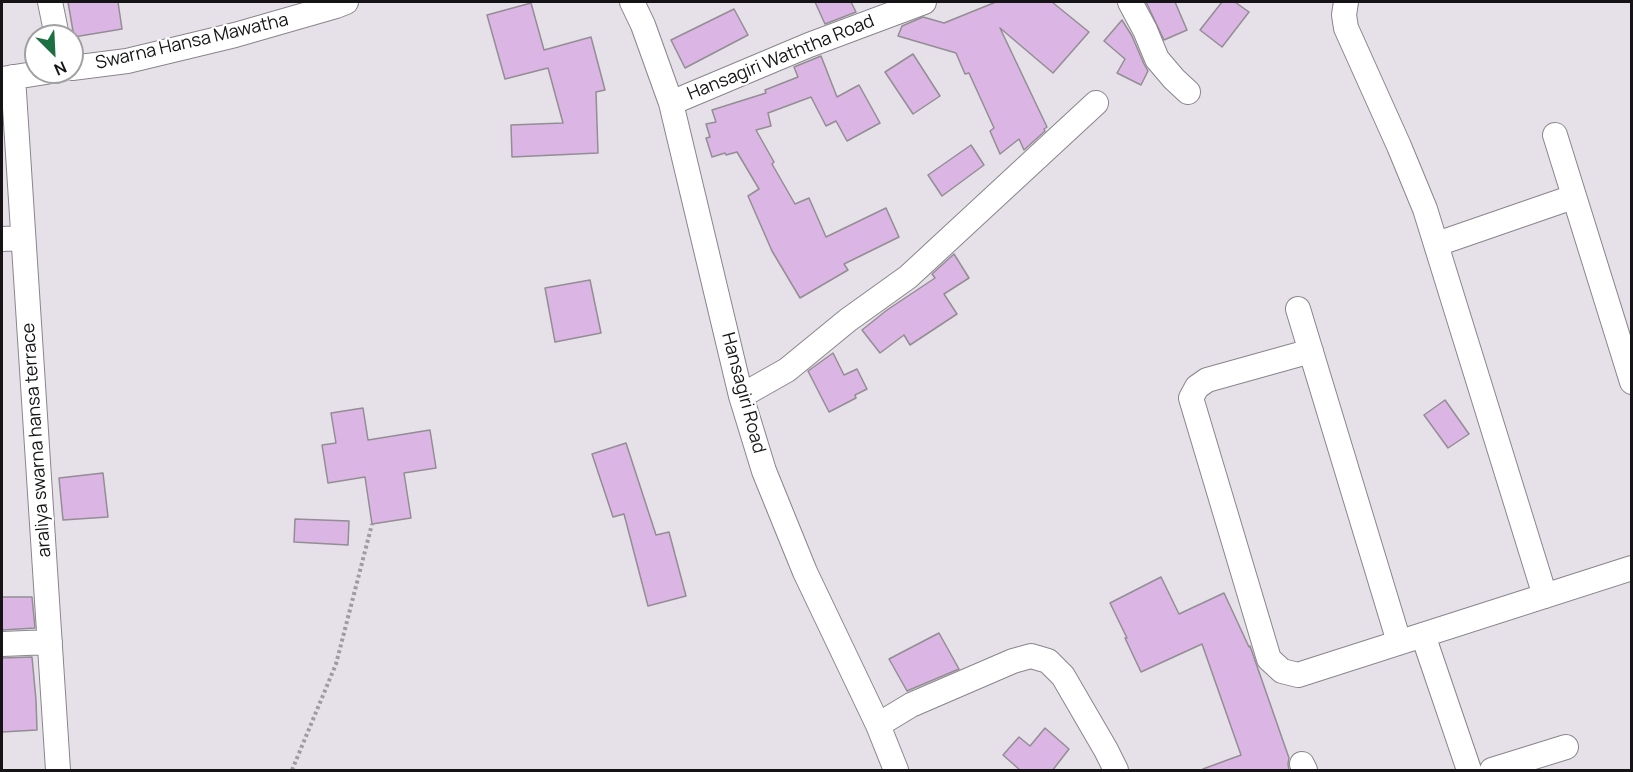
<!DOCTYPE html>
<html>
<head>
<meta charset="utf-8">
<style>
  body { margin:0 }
  #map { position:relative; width:1633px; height:772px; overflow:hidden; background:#e6e0e8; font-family:Manrope,sans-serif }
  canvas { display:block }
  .frame { position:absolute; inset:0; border:3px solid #151316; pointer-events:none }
  .north { position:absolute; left:24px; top:24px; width:60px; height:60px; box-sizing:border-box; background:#fff; border:2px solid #a1a1a2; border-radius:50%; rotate:156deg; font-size:16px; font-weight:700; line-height:24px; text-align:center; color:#151316 }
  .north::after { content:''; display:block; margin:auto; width:21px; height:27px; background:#1b6f41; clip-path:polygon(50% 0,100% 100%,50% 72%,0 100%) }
</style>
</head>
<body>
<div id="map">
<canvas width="1633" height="772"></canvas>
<div class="frame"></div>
<div class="north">N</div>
</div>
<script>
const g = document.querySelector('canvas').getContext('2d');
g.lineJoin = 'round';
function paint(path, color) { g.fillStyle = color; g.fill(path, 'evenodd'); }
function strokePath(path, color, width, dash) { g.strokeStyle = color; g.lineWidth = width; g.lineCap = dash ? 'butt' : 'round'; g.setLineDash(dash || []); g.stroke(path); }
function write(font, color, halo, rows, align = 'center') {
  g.font = font + ' Manrope,sans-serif'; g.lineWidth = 4.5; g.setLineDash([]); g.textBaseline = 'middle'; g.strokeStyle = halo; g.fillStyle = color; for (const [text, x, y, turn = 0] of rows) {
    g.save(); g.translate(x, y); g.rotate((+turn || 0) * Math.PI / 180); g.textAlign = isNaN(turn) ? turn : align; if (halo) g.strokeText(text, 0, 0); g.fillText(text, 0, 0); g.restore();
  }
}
const building = new Path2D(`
  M 68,2 L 118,2 L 122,29 L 74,37 Z
  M 815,2 L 851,2 L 856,12 L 825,24 Z
  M 996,2 L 1052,2 L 1089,32 L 1053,73 L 1000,28 L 1047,127 L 1044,129 L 1045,131 L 1024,150 L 1019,139 L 1000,154 L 990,131 L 994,128 L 969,73 L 965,74 L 956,53 L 898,36 L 902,26 L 923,17 L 944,23 Z
  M 1146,2 L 1175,2 L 1187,30 L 1164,40 Z
  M 1222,2 L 1235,2 L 1249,12 L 1222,47 L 1200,30 Z
  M 531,3 L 544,50 L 591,37 L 605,90 L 596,92 L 598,153 L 512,157 L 511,125 L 563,123 L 548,68 L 505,79 L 487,15 Z
  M 734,9 L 748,35 L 685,68 L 671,40 Z
  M 1122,20 L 1132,36 L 1144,64 L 1148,71 L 1141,85 L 1117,73 L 1125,59 L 1104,41 Z
  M 913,54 L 940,96 L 913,114 L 885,72 Z
  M 821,56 L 837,97 L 859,85 L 880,123 L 847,141 L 836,121 L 826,126 L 811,97 L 768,113 L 771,126 L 756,130 L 774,162 L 772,164 L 795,204 L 809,198 L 826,237 L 886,208 L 899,237 L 844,264 L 848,270 L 800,298 L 772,251 L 748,196 L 759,189 L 737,152 L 726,155 L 725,153 L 712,157 L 706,138 L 710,137 L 706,124 L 716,122 L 712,110 L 766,93 L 765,90 L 798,77 L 794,67 Z
  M 971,145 L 984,165 L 942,196 L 928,175 Z
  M 954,254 L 969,278 L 944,294 L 957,314 L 910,345 L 904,335 L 880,353 L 862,330 L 887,310 L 935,278 L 932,274 Z
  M 590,280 L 601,333 L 555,342 L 545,288 Z
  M 833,353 L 844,375 L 857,369 L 867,389 L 855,395 L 856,398 L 829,412 L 808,371 Z
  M 1445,400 L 1469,434 L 1448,448 L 1424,415 Z
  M 363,408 L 368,440 L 430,430 L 436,468 L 404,473 L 411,518 L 372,524 L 365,477 L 328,483 L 322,445 L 336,443 L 331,413 Z
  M 626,443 L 656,535 L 669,532 L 686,596 L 648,606 L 624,514 L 613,517 L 592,454 Z
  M 103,473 L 108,517 L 63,520 L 59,478 Z
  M 295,519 L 349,521 L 348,545 L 294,542 Z
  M 1161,577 L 1179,614 L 1224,593 L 1249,647 L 1250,646 L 1289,758 L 1288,764 L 1289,771 L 1204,771 L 1203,769 L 1241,755 L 1202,644 L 1141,672 L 1125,638 L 1127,638 L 1110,603 Z
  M 2,597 L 32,597 L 35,628 L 2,630 Z
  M 939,633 L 959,669 L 907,691 L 889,659 Z
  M 32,657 L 36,700 L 37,730 L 2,732 L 2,658 Z
  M 1045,728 L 1069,749 L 1052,771 L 1021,771 L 1003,755 L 1019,737 L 1030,746 Z`);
const path = new Path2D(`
  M 292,770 L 336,664 L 372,524`);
const minor = new Path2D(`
  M 50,2 L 57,36
  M 632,2 L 643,25 L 671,103 L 741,396 L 764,471 L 805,572 L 878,725 L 896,770
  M 1130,2 L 1145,30 L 1157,59 L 1174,79 L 1188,92
  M 1346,2 L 1344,15 L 1346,28 L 1399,146 L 1425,209 L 1545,596
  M 72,68 L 127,61 L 235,35 L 336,6 L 346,2
  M 13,77 L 58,770
  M 2,79 L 46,72
  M 671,103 L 809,45 L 924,2
  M 1555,135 L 1632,382
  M 2,239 L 23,238
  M 1437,244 L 1573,197
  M 1298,309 L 1399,642
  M 1311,351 L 1207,380 L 1197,387 L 1191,398 L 1269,659 L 1282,671 L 1298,675 L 1632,568
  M 741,396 L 787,370 L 848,320 L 908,277 L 1096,103
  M 1423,635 L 1469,770
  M 2,644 L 50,642
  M 878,725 L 911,705 L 1013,661 L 1031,656 L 1048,661 L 1063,676 L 1106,750 L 1116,770
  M 1302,764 L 1305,770
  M 1492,770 L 1566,747`);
const streetNames = [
  ["Swarna Hansa Mawatha",192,42,-13],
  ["Hansagiri Waththa Road",781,58,-22],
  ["Hansagiri Road",743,393,75],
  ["araliya swarna hansa terrace",37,440,-94]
];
paint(building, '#dbb5e3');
strokePath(building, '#938d94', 1.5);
strokePath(minor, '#8a858c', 26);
strokePath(path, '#9f9ba1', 4, [3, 3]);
strokePath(minor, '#fff', 24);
write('18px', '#151316', '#fff', streetNames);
</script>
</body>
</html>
